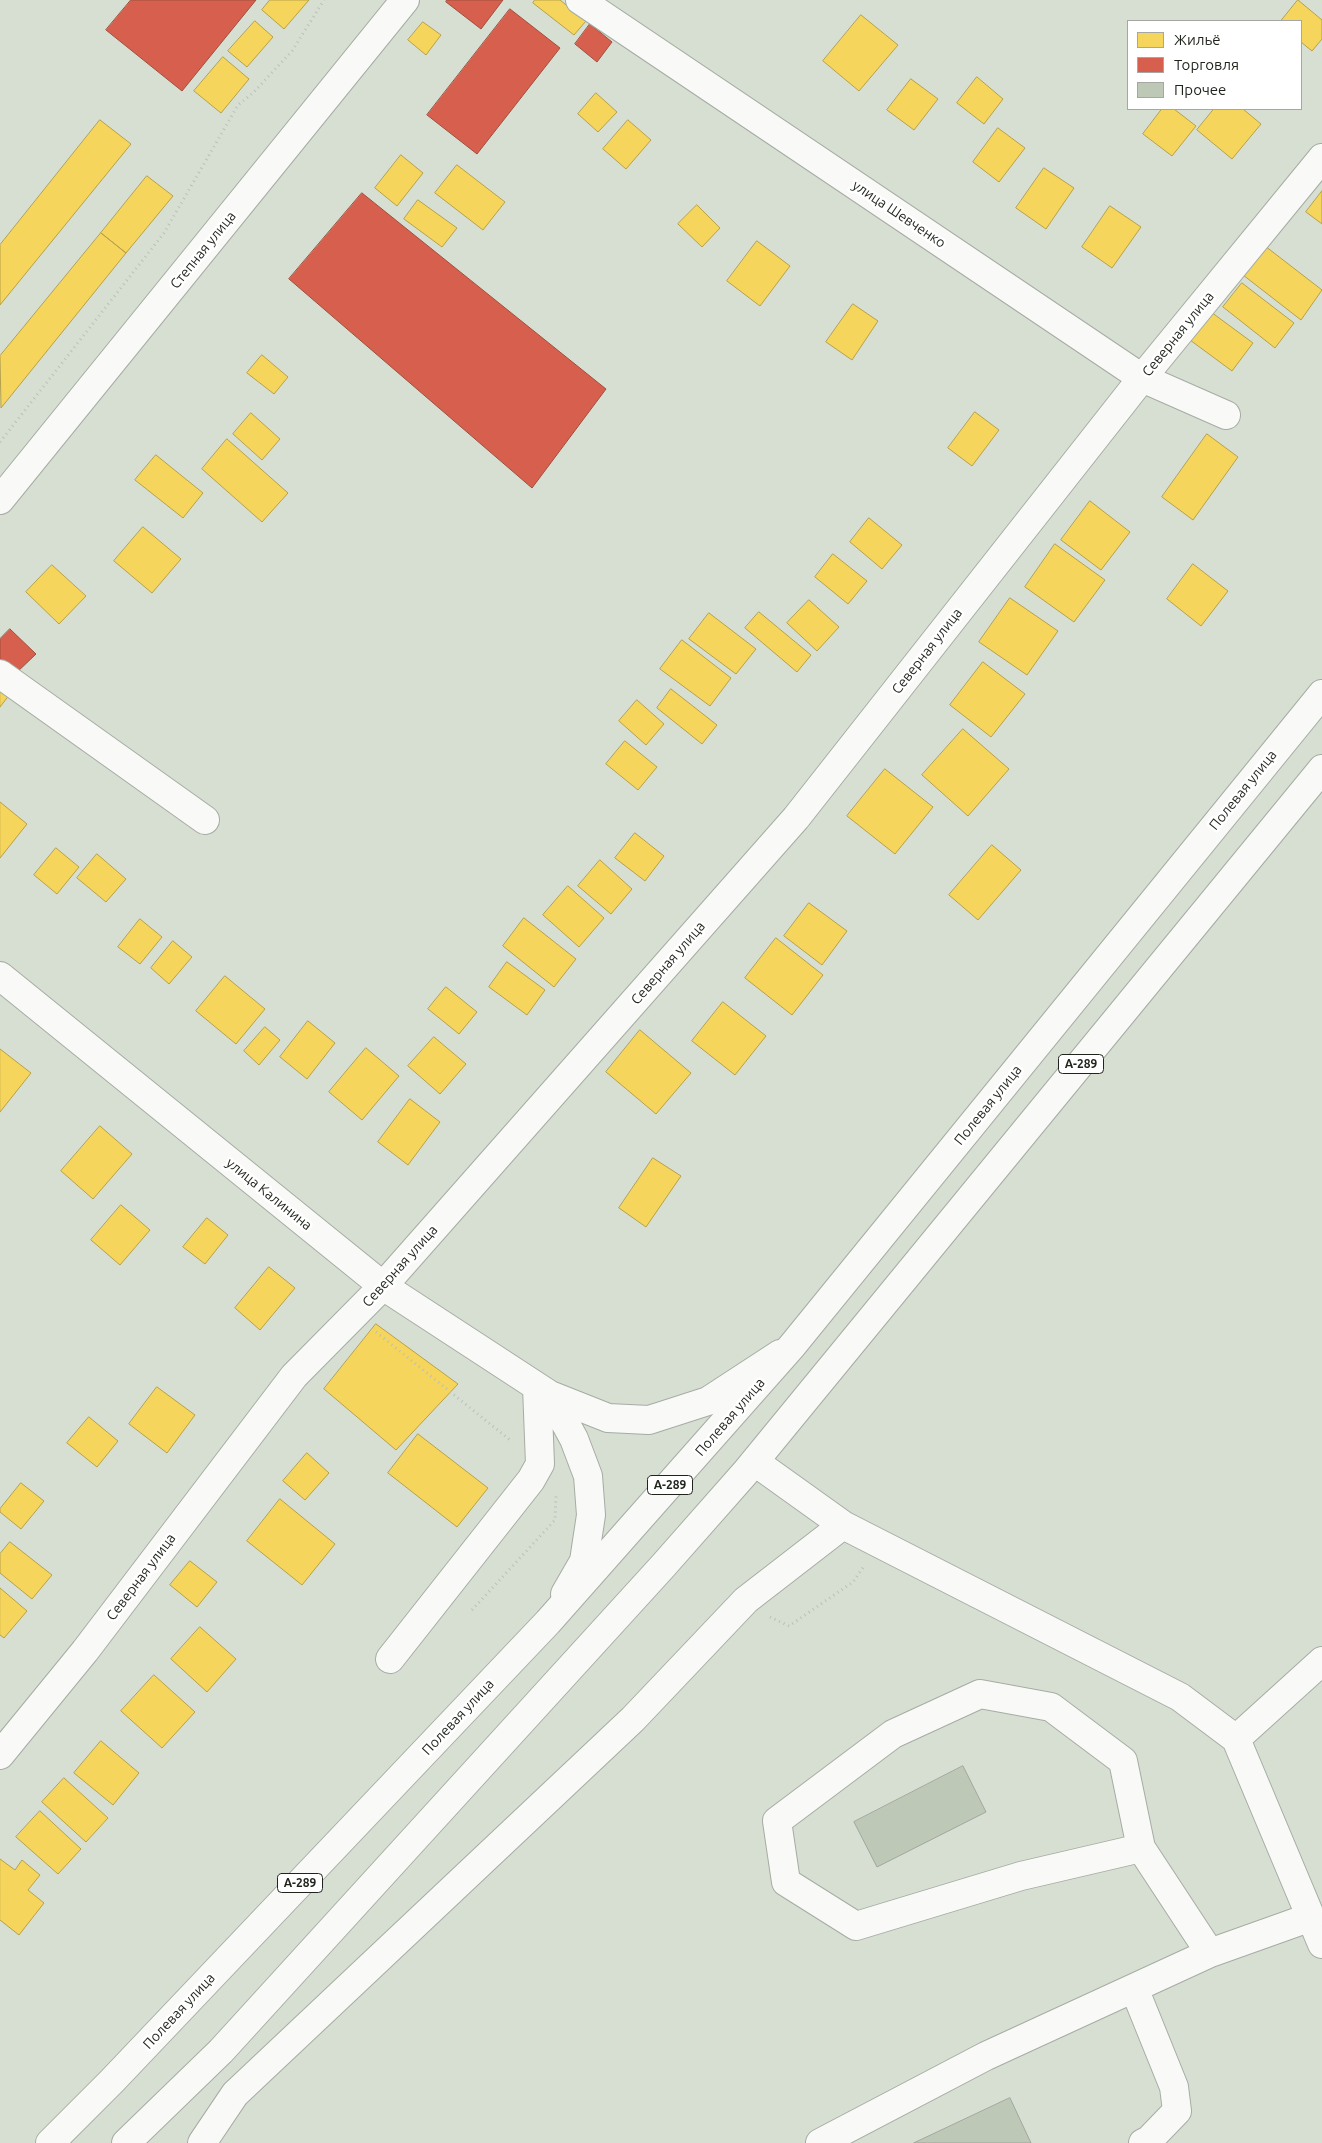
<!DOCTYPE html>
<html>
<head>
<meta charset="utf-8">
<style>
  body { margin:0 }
  #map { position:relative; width:1322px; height:2143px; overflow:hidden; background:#d7dfd3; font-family:Ubuntu,sans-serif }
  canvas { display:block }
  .legend { position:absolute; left:1127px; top:20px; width:175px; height:90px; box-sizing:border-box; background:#fff; border:1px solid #a5a7a4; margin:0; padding:6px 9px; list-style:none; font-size:15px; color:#1f241c }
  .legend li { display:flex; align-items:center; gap:10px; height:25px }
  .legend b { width:25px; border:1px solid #a5a7a4 }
</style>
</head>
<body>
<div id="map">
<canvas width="1322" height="2143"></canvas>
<ul class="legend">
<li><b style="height:14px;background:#f6d55c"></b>Жильё</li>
<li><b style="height:14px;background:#d6604d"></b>Торговля</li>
<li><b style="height:14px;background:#bdc8b6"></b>Прочее</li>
</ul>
</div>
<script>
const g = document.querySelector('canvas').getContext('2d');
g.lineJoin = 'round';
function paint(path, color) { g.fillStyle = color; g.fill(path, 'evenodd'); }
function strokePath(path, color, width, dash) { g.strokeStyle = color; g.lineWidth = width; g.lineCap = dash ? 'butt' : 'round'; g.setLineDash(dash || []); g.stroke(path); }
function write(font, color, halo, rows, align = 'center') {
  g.font = font + ' Ubuntu,sans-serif'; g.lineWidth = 5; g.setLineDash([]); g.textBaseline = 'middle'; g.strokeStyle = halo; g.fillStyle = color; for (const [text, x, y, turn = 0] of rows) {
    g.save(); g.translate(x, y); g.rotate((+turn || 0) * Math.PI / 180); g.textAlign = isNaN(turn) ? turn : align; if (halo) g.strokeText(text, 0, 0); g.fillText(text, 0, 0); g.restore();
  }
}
const homes = new Path2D(`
  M 270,0 L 309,0 L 284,29 L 262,10 Z
  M 535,0 L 560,0 L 586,21 L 574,35 L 533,3 Z
  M 1298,0 L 1322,20 L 1322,39 L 1312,51 L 1301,42 L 1301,21 L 1281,21 Z
  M 861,15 L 898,45 L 859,91 L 823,61 Z
  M 255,21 L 273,37 L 247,67 L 228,51 Z
  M 423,22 L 441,35 L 426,55 L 408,40 Z
  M 223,57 L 249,79 L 221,113 L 194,91 Z
  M 977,77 L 1003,99 L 984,124 L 957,103 Z
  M 911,79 L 938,99 L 914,130 L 887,110 Z
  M 596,93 L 617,112 L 598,132 L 578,114 Z
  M 1162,109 L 1174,109 L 1196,126 L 1172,156 L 1143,134 Z
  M 1214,109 L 1243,109 L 1261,124 L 1232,159 L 1197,130 Z
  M 100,120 L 131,144 L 0,305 L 0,245 Z
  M 628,120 L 651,140 L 626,169 L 603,149 Z
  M 998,128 L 1025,148 L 999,182 L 973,162 Z
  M 401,155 L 423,173 L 397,206 L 375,188 Z
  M 457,165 L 505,202 L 483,230 L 435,193 Z
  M 1044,168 L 1074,188 L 1046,229 L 1016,208 Z
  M 147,176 L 173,196 L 126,253 L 101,233 Z
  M 1322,191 L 1322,224 L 1306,212 Z
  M 418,200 L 457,228 L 442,247 L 404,219 Z
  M 697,205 L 720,228 L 702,247 L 678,224 Z
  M 1110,206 L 1141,227 L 1112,268 L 1082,247 Z
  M 101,233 L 126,253 L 1,408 L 0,356 Z
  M 757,241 L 790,266 L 760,306 L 727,281 Z
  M 1265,246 L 1322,290 L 1301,320 L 1243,275 Z
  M 1242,283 L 1294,323 L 1275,348 L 1223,307 Z
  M 853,304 L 878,321 L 852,360 L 826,342 Z
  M 1211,312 L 1253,343 L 1232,371 L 1190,340 Z
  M 262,355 L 288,377 L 274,394 L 247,373 Z
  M 975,412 L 999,430 L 972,466 L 948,448 Z
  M 251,413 L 280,439 L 262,460 L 233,434 Z
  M 1207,434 L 1238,457 L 1193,520 L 1162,497 Z
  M 227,439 L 288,493 L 262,522 L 202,469 Z
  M 156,455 L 203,493 L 183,518 L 135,480 Z
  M 1090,501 L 1130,532 L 1101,570 L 1061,540 Z
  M 869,518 L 902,545 L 882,569 L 850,542 Z
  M 143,527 L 181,559 L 152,593 L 114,561 Z
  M 1055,544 L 1105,580 L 1074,622 L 1025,587 Z
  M 833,554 L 867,581 L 848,604 L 815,577 Z
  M 1193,564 L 1228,591 L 1201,626 L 1167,599 Z
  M 52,565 L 86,596 L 59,624 L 26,592 Z
  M 1010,598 L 1058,631 L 1027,675 L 979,642 Z
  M 809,600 L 839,627 L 817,651 L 787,623 Z
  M 759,612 L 811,655 L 797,672 L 745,628 Z
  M 709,613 L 756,649 L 736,674 L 689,639 Z
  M 682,640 L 731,678 L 710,706 L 660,669 Z
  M 983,662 L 1025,694 L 991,737 L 950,705 Z
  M 0,686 L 10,694 L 0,707 Z
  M 671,689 L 717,725 L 702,744 L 657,708 Z
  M 637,700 L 664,724 L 646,745 L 619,721 Z
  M 963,729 L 1009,769 L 968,816 L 922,775 Z
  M 625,741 L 657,767 L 638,790 L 606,764 Z
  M 885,769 L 933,807 L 895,854 L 847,816 Z
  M 0,802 L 27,824 L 0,858 Z
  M 635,833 L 664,856 L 645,881 L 615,858 Z
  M 992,845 L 1021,870 L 978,920 L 949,895 Z
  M 56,848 L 79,867 L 57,894 L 34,875 Z
  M 97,854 L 126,879 L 106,902 L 77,878 Z
  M 600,860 L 632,889 L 611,914 L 578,886 Z
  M 568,886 L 604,918 L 579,947 L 543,915 Z
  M 809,903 L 847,931 L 822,965 L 784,936 Z
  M 524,918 L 576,959 L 554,987 L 503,946 Z
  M 140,919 L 162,937 L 140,964 L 118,947 Z
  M 776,938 L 823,975 L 792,1015 L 745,978 Z
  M 173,941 L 192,957 L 169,984 L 151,968 Z
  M 507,962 L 545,990 L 527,1015 L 489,987 Z
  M 225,976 L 265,1009 L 236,1044 L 196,1011 Z
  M 446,987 L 477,1012 L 459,1034 L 428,1009 Z
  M 723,1002 L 766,1036 L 735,1075 L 692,1041 Z
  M 308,1021 L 335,1043 L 307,1079 L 280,1057 Z
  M 265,1027 L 280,1040 L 259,1065 L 244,1051 Z
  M 640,1030 L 691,1073 L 656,1114 L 606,1072 Z
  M 434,1037 L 466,1064 L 440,1094 L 408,1066 Z
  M 366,1048 L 399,1076 L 362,1120 L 329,1092 Z
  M 0,1049 L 31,1073 L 0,1112 Z
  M 410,1099 L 440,1122 L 408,1165 L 378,1142 Z
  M 100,1126 L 132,1154 L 93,1199 L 61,1171 Z
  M 653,1158 L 681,1176 L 646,1227 L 619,1208 Z
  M 121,1205 L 150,1230 L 120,1265 L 91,1240 Z
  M 207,1218 L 228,1235 L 205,1264 L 183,1247 Z
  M 269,1267 L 295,1288 L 260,1330 L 235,1308 Z
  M 376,1324 L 458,1384 L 396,1450 L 324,1389 Z
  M 157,1387 L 195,1415 L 167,1453 L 129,1424 Z
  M 89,1417 L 118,1441 L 97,1467 L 67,1443 Z
  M 418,1434 L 488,1488 L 457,1527 L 388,1473 Z
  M 307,1453 L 329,1473 L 305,1500 L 283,1481 Z
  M 21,1483 L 44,1501 L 21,1529 L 0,1512 L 0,1509 Z
  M 280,1499 L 335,1544 L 302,1585 L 247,1541 Z
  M 10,1542 L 52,1575 L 32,1599 L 0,1573 L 0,1554 Z
  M 190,1561 L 217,1582 L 197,1607 L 170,1585 Z
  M 0,1588 L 27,1611 L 4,1638 L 0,1635 Z
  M 200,1627 L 236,1659 L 207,1692 L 171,1659 Z
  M 154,1675 L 195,1712 L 162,1748 L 121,1711 Z
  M 101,1741 L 139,1773 L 113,1805 L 74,1773 Z
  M 64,1778 L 108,1818 L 86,1842 L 42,1802 Z
  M 40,1811 L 81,1849 L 58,1874 L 16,1837 Z
  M 0,1859 L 15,1870 L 22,1860 L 40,1875 L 28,1890 L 44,1903 L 19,1935 L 0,1920 Z`);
const shops = new Path2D(`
  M 131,0 L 256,0 L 182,91 L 106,30 Z
  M 447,0 L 503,0 L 481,29 L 446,2 Z
  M 510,9 L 560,48 L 477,154 L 427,115 Z
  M 590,24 L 612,42 L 597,62 L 575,44 Z
  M 362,193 L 606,389 L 532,488 L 289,279 Z
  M 10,629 L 36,654 L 13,676 L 0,663 L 0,639 Z`);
const building = new Path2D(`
  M 963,1766 L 986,1812 L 877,1867 L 854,1822 Z
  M 1010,2098 L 1031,2143 L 914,2143 Z`);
const path = new Path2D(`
  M 0,442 L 164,233 L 238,105 L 253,93 L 292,51 L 324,0
  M 376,1332 L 510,1440
  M 472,1610 L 555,1520 L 556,1495
  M 770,1617 L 789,1626 L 853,1582 L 864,1566`);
const minor = new Path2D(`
  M 580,0 L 1142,378 L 1226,415
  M 0,674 L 205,820
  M 0,976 L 383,1286 L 550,1395 L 608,1418 L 649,1420 L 708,1401 L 780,1354
  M 550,1395 L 574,1439 L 588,1476 L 591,1515 L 584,1561 L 565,1594
  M 755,1462 L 843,1525 L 1180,1697 L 1236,1739 L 1322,1944
  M 390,1659 L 531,1480 L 540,1464 L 537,1387
  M 1236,1739 L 1322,1661
  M 0,1755 L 85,1651 L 294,1376 L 383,1286 L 796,818 L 1142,378 L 1322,158
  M 1141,1848 L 1021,1876 L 856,1926 L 786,1882 L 777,1821 L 893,1734 L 980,1694 L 1051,1707 L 1123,1761 L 1141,1848 L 1210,1953 L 1311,1917
  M 1134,1988 L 1174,2087 L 1177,2111 L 1149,2140 L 1143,2143
  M 202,2143 L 235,2094 L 633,1719 L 746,1600 L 843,1525
  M 820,2143 L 986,2056 L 1210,1953`);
const major = new Path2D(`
  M 0,500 L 405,0`);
const highway = new Path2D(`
  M 50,2143 L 112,2081 L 548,1622 L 792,1346 L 1322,694
  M 126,2143 L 221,2051 L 663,1566 L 745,1473 L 1322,769`);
const shields = [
  [1081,1064,45],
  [670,1485,45],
  [300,1883,45]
];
const shieldNames = [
  ["А-289",1081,1064],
  ["А-289",670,1485],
  ["А-289",300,1883]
];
const streetNames = [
  ["улица Шевченко",899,214,34],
  ["Степная улица",203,250,-51],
  ["Северная улица",1178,334,-51],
  ["Северная улица",927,651,-52],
  ["Полевая улица",1243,790,-51],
  ["Северная улица",668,963,-49],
  ["Полевая улица",988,1105,-51],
  ["улица Калинина",269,1194,39],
  ["Северная улица",400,1266,-48],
  ["Полевая улица",730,1417,-49],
  ["Северная улица",141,1577,-53],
  ["Полевая улица",458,1717,-47],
  ["Полевая улица",179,2011,-47]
];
paint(homes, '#f6d55c');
strokePath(homes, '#b6a049', 1);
paint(shops, '#d6604d');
strokePath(shops, '#9f4e3e', 1);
paint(building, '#bdc8b6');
strokePath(building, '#a1a69e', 1);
strokePath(minor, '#a6aca3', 30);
strokePath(major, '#a6aca3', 30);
strokePath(highway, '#a6aca3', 30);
strokePath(path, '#bcbfba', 3, [1, 4]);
strokePath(minor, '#f9faf8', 28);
strokePath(major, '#f9faf8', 28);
strokePath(highway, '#f9faf8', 28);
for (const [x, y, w] of shields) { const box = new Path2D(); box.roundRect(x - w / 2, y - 9.5, w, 19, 4); g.fillStyle = '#fff'; g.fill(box); strokePath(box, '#1f241c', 1); }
write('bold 12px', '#1f241c', null, shieldNames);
write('14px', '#1f241c', '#fff', streetNames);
</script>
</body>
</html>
